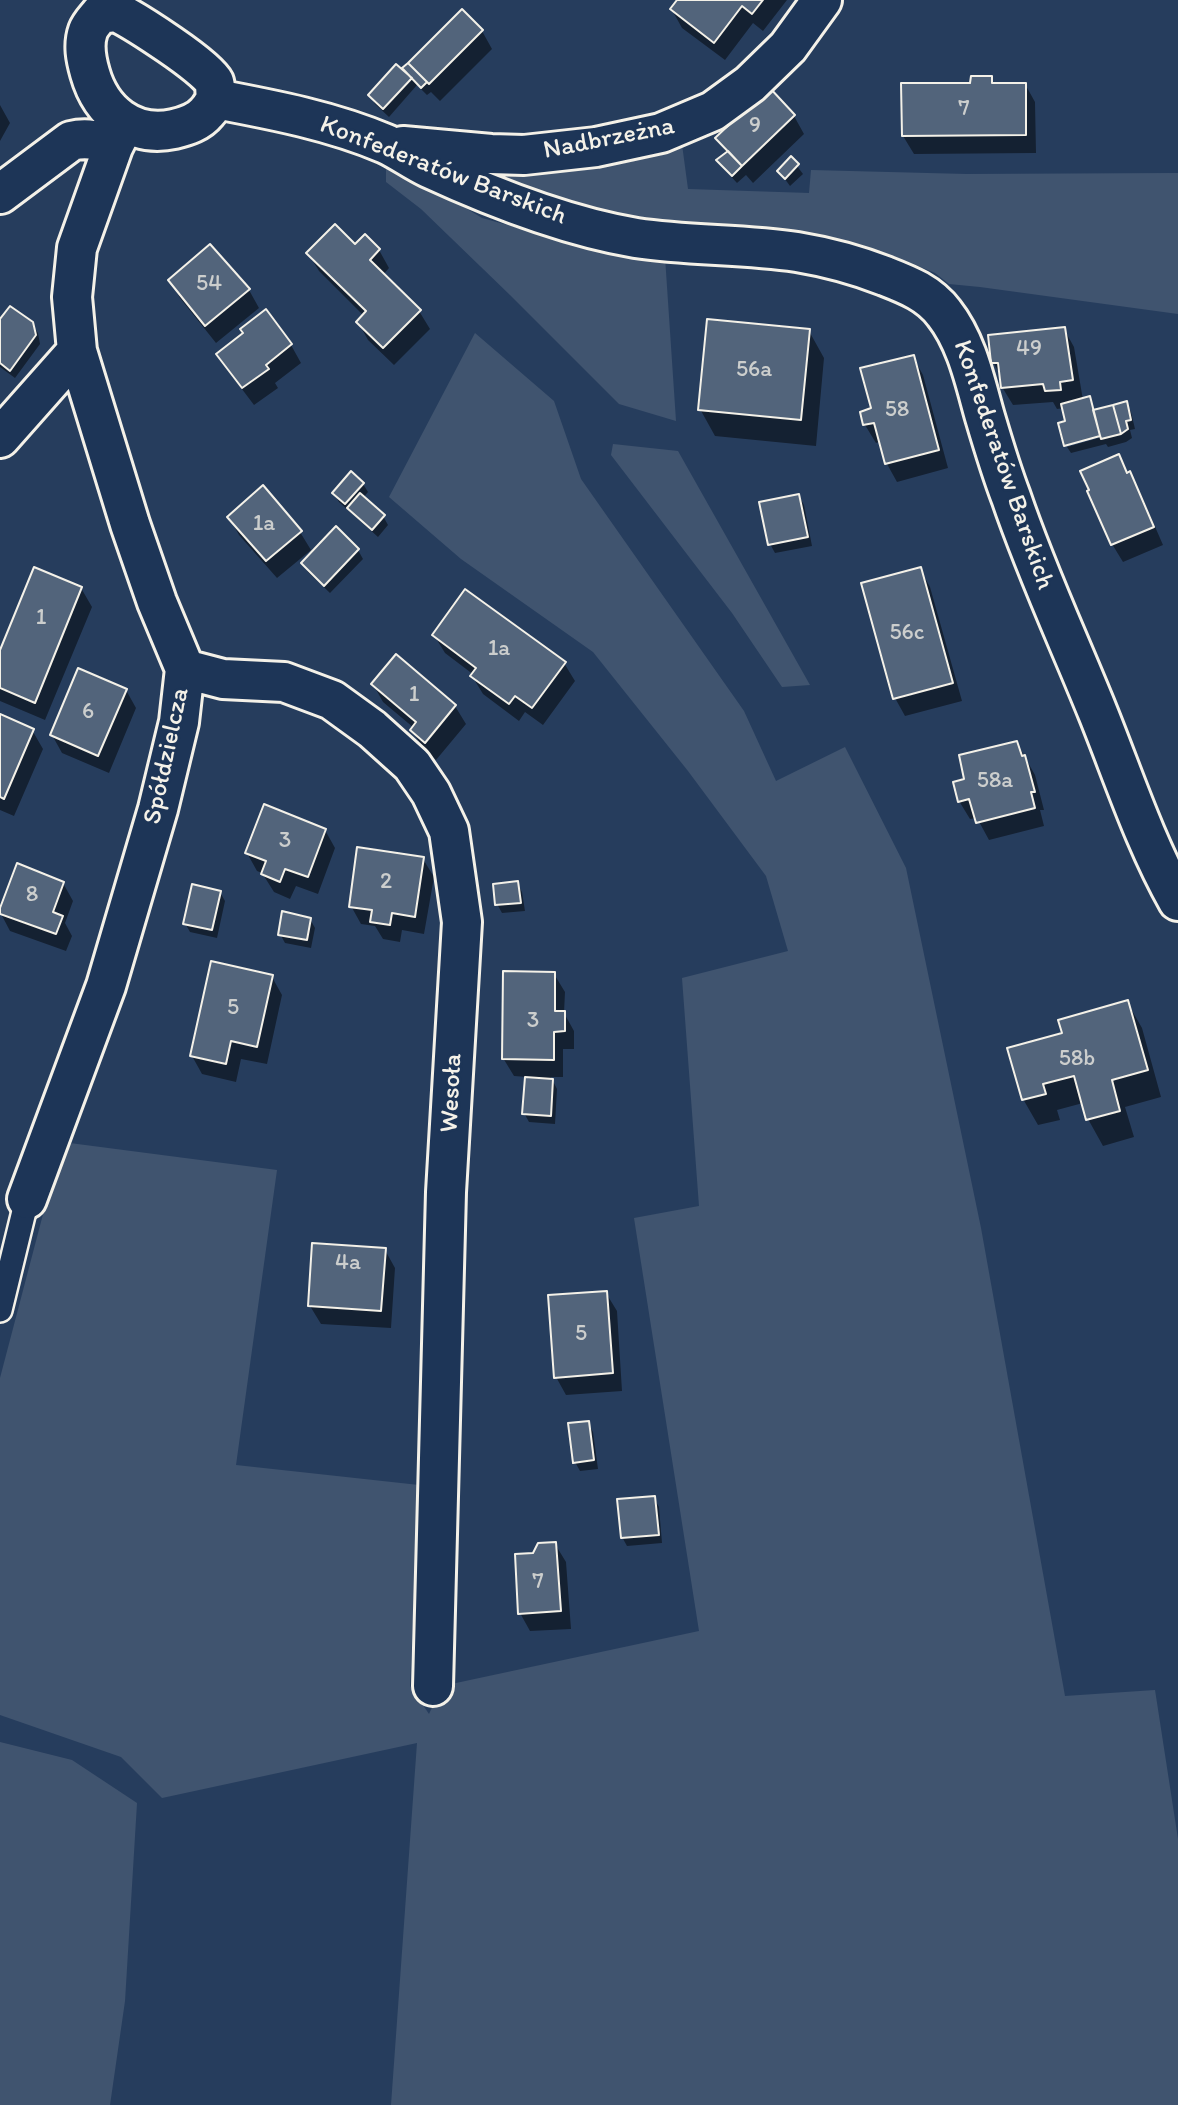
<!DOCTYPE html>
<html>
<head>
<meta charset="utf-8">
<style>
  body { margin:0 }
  canvas { display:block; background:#263d5d }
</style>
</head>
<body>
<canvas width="1178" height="2105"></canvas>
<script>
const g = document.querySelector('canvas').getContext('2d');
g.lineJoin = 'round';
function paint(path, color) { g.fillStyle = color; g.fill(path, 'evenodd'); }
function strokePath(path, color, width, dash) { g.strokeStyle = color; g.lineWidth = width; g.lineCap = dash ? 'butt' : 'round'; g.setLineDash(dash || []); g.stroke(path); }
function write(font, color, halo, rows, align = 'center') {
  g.font = font + ' Itim,sans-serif'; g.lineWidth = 5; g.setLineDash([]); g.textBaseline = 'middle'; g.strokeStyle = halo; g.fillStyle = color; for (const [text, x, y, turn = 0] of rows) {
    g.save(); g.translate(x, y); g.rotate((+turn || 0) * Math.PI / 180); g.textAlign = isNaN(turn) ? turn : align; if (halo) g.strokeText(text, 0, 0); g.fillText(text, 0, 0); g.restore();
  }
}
const green = new Path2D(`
  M 681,137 L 688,189 L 809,193 L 811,170 L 966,174 L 1178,173 L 1178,314 L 980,287 L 949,284 L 935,273 L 911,263 L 827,236 L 797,231 L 637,228 L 466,175 Z
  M 386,159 L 482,218 L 588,247 L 665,257 L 676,421 L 619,404 L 510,295 L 421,209 L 386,182 Z
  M 475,333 L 554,401 L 581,479 L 744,711 L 776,781 L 845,747 L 906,868 L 981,1228 L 1065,1696 L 1155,1690 L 1178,1839 L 1178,2105 L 391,2105 L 417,1743 L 162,1798 L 121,1757 L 0,1715 L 0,1378 L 62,1142 L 277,1170 L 236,1465 L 419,1485 L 410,1686 L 429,1714 L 442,1686 L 699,1631 L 634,1218 L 699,1206 L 682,978 L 788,951 L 766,876 L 688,771 L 593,652 L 461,559 L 389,497 Z
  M 613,444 L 678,451 L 810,685 L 782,687 L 732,613 L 611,455 Z
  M 0,1742 L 72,1760 L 137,1803 L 125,2001 L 110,2105 L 0,2105 Z`);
const shadow = new Path2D(`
  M 679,0 L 787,0 L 763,31 L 753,23 L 725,60 L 682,28 L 672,10 Z
  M 462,11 L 482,31 L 492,49 L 440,101 L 431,92 L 427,95 L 417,85 L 389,117 L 375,104 L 370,95 L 402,71 Z
  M 991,78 L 995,85 L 1025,84 L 1035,102 L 1036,153 L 914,154 L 903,136 L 972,85 Z
  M 0,105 L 10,123 L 0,141 Z
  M 794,116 L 804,134 L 753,183 L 746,175 L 737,183 L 724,169 L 719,160 L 727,154 L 718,138 Z
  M 791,158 L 803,174 L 790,186 L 779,171 Z
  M 365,237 L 379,250 L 389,268 L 383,275 L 419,311 L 430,329 L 394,365 L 368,340 L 358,322 L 364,316 L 319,271 L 308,253 L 355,247 Z
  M 210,247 L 249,290 L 259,308 L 216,343 L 180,298 L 170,280 Z
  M 265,311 L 291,345 L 301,363 L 275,383 L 278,388 L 254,405 L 229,372 L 218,354 L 245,334 Z
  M 0,322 L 32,324 L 38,333 L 40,344 L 15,378 L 0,367 Z
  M 1064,329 L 1074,347 L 1083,400 L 1089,398 L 1095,411 L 1126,403 L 1131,412 L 1135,429 L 1130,430 L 1132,438 L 1126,442 L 1108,447 L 1106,444 L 1071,453 L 1067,447 L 1109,435 L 1108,432 L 1065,443 L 1068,422 L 1064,408 L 1057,409 L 1053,402 L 1013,405 L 1002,387 L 1001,376 L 993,362 Z
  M 809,331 L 824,358 L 816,446 L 715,436 L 700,409 Z
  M 913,357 L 923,375 L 948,468 L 897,482 L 887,464 L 881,441 L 876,443 L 865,425 L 873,410 Z
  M 1118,456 L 1140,492 L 1163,545 L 1123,562 L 1112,544 Z
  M 363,484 L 368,492 L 363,498 L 383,516 L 388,525 L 378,537 L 339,502 L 334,493 Z
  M 799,496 L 804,505 L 812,546 L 775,553 L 770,544 Z
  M 229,517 L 300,532 L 311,550 L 277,578 L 239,535 Z
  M 358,550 L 363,559 L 330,593 L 308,572 L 303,564 Z
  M 920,569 L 930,587 L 962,701 L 905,716 L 895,698 Z
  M 81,588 L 92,607 L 45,720 L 0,701 L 0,654 Z
  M 434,635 L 564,663 L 575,681 L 543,725 L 525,712 L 519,721 L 483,694 L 472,676 L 474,675 L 445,653 Z
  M 396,657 L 455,706 L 466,724 L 436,760 L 423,748 L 412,730 L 414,728 L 383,702 L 373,684 Z
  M 126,690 L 136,708 L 109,773 L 62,753 L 52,735 Z
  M 0,716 L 32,730 L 43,749 L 14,816 L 0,810 Z
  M 1017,743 L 1035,775 L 1044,810 L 1040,810 L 1044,826 L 989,840 L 977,818 L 970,819 L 959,801 L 967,780 Z
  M 325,830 L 335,848 L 318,894 L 296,886 L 290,899 L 274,892 L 262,873 L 257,871 L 247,853 Z
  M 423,859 L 434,877 L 424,934 L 402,930 L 400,942 L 383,939 L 375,926 L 361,924 L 351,906 Z
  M 63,883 L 73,901 L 65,923 L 72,936 L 66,951 L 10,931 L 0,912 Z
  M 517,883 L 522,892 L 525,911 L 502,913 L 497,904 Z
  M 220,892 L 225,901 L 217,938 L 190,932 L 185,923 Z
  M 310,919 L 315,928 L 311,948 L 285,943 L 280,934 Z
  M 554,974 L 565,992 L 564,1013 L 574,1031 L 574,1049 L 563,1049 L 563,1077 L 551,1077 L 557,1089 L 555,1124 L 529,1122 L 524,1113 L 527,1077 L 514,1076 L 503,1058 Z
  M 272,977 L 282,995 L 267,1064 L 241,1059 L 236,1082 L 202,1074 L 192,1056 Z
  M 1127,1002 L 1142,1028 L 1161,1097 L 1125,1107 L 1134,1137 L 1103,1146 L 1088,1119 L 1083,1103 L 1057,1110 L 1060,1120 L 1038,1125 L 1023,1099 L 1064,1034 Z
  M 385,1250 L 395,1268 L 391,1328 L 321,1324 L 310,1306 Z
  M 606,1293 L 617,1311 L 622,1391 L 566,1395 L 556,1377 Z
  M 588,1423 L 593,1432 L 598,1469 L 580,1471 L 575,1462 Z
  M 654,1498 L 659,1507 L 662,1543 L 627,1546 L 622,1537 Z
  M 555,1544 L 566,1562 L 571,1629 L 530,1631 L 520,1613 L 534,1555 Z`);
const building = new Path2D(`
  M 677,0 L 763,0 L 752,14 L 742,6 L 714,43 L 670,9 Z
  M 462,9 L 483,30 L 429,84 L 408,63 Z
  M 408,63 L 427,82 L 421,88 L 402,68 Z
  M 396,64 L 412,78 L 383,109 L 368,95 Z
  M 971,76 L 992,76 L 992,83 L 1026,83 L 1026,135 L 902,136 L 901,83 L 970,83 Z
  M 769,87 L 795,115 L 742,166 L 715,138 Z
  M 728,151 L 742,166 L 732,176 L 716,160 Z
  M 791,156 L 799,164 L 785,179 L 777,171 Z
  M 335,224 L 355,244 L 365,234 L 380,249 L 370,260 L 421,310 L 383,348 L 356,322 L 366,311 L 306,253 Z
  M 210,244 L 250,289 L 205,326 L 168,280 Z
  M 10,306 L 33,322 L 36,335 L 10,371 L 0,363 L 0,319 Z
  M 266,309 L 292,344 L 266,365 L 269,369 L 242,388 L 216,354 L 243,333 L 240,329 Z
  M 707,319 L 810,329 L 801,420 L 698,410 Z
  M 1065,327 L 1073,380 L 1060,382 L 1061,390 L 1045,391 L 1043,384 L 1001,388 L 998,363 L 991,363 L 988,335 Z
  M 914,355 L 939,450 L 885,464 L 874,423 L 863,425 L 860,412 L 871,408 L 860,368 Z
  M 1090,396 L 1100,436 L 1064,446 L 1058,423 L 1065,421 L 1061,404 Z
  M 1127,401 L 1131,420 L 1126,421 L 1128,429 L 1121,434 L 1113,405 Z
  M 1113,405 L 1121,434 L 1101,439 L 1093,410 Z
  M 1119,454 L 1127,473 L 1130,471 L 1154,527 L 1111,545 L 1087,491 L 1089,490 L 1080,471 Z
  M 351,471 L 364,483 L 345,504 L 332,493 Z
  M 263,485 L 302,531 L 266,561 L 227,517 Z
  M 360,493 L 385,515 L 372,530 L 347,508 Z
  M 799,494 L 808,537 L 768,545 L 759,502 Z
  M 336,526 L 359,549 L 324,586 L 301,563 Z
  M 34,567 L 82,587 L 35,703 L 0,688 L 0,650 Z
  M 921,567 L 953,683 L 893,699 L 861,583 Z
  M 465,589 L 566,662 L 532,708 L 515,696 L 509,704 L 470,676 L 476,668 L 432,635 Z
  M 396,654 L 456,705 L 425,743 L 410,730 L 416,722 L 371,684 Z
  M 78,668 L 127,689 L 98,756 L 50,735 Z
  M 0,714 L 34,729 L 4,799 L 0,797 Z
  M 1017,741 L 1022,756 L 1025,755 L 1035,792 L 1031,792 L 1035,808 L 976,823 L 969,799 L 958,802 L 953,782 L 964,779 L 959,755 Z
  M 264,804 L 326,829 L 308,877 L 285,869 L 280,882 L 261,874 L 266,861 L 245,853 Z
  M 357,847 L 424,857 L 415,917 L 392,913 L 390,925 L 370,922 L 372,910 L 349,907 Z
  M 17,863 L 64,882 L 53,912 L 63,916 L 56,934 L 0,914 L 0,908 Z
  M 518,881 L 521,903 L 495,905 L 493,884 Z
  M 192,884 L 221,891 L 212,930 L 183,924 Z
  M 282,911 L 311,918 L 307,940 L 278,935 Z
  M 211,961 L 273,975 L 257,1047 L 231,1041 L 226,1064 L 190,1056 Z
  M 503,971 L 555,972 L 555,1011 L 565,1011 L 565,1031 L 554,1032 L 554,1060 L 502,1059 Z
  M 1128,1000 L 1148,1070 L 1112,1080 L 1120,1111 L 1086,1120 L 1074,1076 L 1043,1084 L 1046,1094 L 1022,1100 L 1007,1048 L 1062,1033 L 1058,1020 Z
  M 525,1077 L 553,1079 L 551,1116 L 522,1114 Z
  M 312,1243 L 386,1248 L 381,1311 L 308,1306 Z
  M 607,1291 L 613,1373 L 554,1378 L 548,1295 Z
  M 589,1421 L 594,1460 L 573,1463 L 568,1423 Z
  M 655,1496 L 659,1535 L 621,1538 L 617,1499 Z
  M 556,1542 L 561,1611 L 518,1614 L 515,1554 L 533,1553 L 538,1543 Z`);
const lane = new Path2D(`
  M 0,1310 L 27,1199`);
const street = new Path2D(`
  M 117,12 C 135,21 206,66 214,82 C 216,87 215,94 216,99 C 213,103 211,108 207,112 C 199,122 187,126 174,129 C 133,138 101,112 90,73 C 86,59 83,45 88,31 C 90,25 96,19 100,14 Z
  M 216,99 C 274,110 332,121 386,144 C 401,151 414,161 429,168 C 494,198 565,226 636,238 C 689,246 744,244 797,252 C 827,257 857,265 885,276 C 908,285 929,293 944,313 C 967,342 975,382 985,417 C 993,444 1001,471 1011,497 C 1036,571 1069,641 1098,713 C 1123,775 1145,843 1178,901
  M 403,146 L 491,154 L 524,155 L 596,147 L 661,133 L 713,111 L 750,84 L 788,47 L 822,0
  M 0,194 L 71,141 C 87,137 98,140 113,147
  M 0,438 L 77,351
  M 185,669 L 223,679 L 284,682 L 332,700 L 372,729 L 412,765 L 431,793 L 449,831 L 462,922 L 446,1192 L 433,1686
  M 27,1199 L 106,986 L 158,809 L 179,722 L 185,669 L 157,602 L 130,524 L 77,351 L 72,297 L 77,248 L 113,147 L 125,123`);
const numberNames = [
  ["7",964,109],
  ["9",755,126],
  ["54",209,284],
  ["49",1029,349],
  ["56a",754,370],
  ["58",897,410],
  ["1a",264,524],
  ["1",41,618],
  ["56c",907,633],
  ["1a",499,649],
  ["1",414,695],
  ["6",88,712],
  ["58a",995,781],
  ["3",285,841],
  ["2",386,882],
  ["8",32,895],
  ["5",233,1008],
  ["3",533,1021],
  ["58b",1077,1059],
  ["4a",348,1263],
  ["5",581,1334],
  ["7",538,1582]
];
const streetNames = [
  ["Nadbrzeżna",609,139,-11],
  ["Konfederatów Barskich",443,171,21],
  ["Konfederatów Barskich",1003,465,71],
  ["Spółdzielcza",167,756,-78],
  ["Wesoła",452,1093,-87]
];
paint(green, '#40546f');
paint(shadow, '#0007');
paint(building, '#52647b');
strokePath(building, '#f4f1e8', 2);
strokePath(lane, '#f4f1e8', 28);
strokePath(street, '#f4f1e8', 44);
strokePath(lane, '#1d3557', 23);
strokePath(street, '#1d3557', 38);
write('23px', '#cccecd', null, numberNames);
write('26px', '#f4f1e8', '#1d3557', streetNames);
</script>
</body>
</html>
